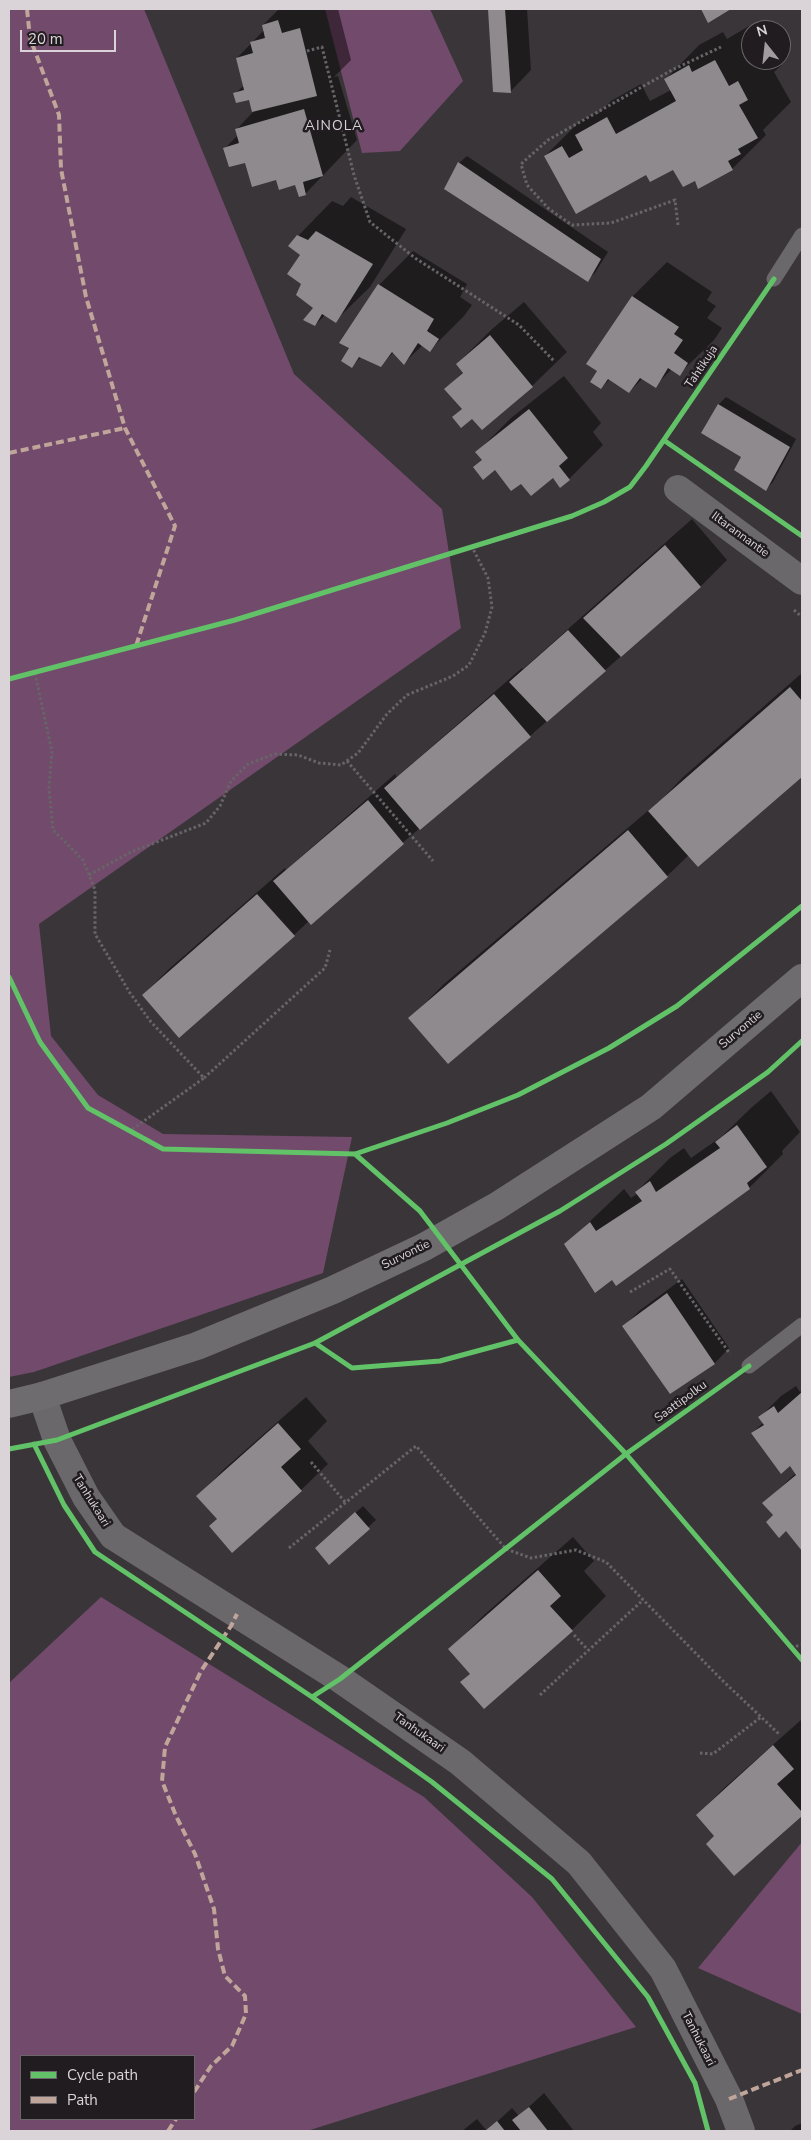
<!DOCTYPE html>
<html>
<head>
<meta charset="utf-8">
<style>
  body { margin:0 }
  #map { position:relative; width:811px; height:2140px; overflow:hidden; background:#3a3539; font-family:"Nunito Sans",sans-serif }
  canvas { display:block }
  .frame { position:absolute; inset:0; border:10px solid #dad4d8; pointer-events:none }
  .legend { position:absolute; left:20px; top:2055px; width:175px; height:65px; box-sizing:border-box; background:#201c1f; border:1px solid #6a6669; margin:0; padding:6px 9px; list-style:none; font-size:15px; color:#dad4d8 }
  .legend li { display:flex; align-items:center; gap:10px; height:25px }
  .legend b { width:25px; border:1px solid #6a6669 }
  .north { position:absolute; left:741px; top:20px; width:50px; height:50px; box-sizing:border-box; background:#201c1f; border:1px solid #6a6669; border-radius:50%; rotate:344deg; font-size:14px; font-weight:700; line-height:20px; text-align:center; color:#dad4d8 }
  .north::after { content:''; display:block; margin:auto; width:18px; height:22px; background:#a29ca0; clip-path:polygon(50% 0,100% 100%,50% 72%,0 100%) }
  .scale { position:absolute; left:20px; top:30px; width:96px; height:22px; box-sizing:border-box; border:2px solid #dad4d8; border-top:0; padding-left:6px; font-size:15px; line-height:18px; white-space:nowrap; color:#dad4d8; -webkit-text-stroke:4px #201c1f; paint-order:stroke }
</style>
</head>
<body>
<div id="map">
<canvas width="811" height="2140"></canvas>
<div class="frame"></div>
<ul class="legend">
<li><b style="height:6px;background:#61c268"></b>Cycle path</li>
<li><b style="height:6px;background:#c0a59a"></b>Path</li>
</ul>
<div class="north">N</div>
<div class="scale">20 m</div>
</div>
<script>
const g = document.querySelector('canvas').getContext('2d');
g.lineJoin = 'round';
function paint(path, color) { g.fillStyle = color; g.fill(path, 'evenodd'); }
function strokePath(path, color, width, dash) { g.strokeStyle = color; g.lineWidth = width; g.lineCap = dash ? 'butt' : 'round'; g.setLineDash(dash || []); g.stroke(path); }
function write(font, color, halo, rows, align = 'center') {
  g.font = font + ' "Nunito Sans",sans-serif'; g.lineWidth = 5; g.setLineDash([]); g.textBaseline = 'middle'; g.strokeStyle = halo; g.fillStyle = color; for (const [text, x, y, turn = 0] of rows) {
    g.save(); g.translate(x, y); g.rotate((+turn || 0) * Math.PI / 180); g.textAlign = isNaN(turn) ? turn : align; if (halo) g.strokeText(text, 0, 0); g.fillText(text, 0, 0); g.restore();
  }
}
const green = new Path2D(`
  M 9,9 L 144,9 L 294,374 L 442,509 L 461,628 L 39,924 L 51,1036 L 98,1095 L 163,1134 L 352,1137 L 323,1273 L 34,1372 L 9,1377 Z
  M 325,9 L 430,9 L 463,81 L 400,151 L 362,153 Z
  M 101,1597 L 424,1797 L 532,1897 L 636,2027 L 307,2131 L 9,2131 L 9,1683 ZM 21,2056 L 194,2056 L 194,2119 L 21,2119 Z
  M 802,1842 L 802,2014 L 698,1968 Z`);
const shadow = new Path2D(`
  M 279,9 L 338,9 L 351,60 L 334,77 L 338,76 L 357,140 L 306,193 L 300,195 L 296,184 L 277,178 L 225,148 L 238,135 L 236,130 L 253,112 L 250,99 L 235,94 L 244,85 L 237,58 L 264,30 L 263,25 Z
  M 489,9 L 527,9 L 531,70 L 510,92 L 494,90 Z
  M 749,26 L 751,30 L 751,60 L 779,60 L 782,65 L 774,72 L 791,102 L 763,130 L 766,135 L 732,169 L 695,180 L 674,168 L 647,173 L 545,156 L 579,122 L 597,112 L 598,114 L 611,101 L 641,84 L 650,101 L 671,90 L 665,80 L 699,45 L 723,32 L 727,39 Z
  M 467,156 L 608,252 L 595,273 L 587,280 L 446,189 L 459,163 Z
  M 351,197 L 406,229 L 370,287 L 335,321 L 325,315 L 315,325 L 314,307 L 302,283 L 302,255 L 298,236 L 332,201 L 343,206 Z
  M 413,251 L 467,284 L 460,297 L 472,305 L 464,316 L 430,350 L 423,345 L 404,363 L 394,352 L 380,366 L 362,356 L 351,367 L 351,347 L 379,285 Z
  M 667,262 L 712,292 L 707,300 L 716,306 L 707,318 L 722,328 L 714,340 L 679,374 L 672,369 L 655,386 L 643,378 L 629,392 L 610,379 L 601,388 L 599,371 L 588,364 L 633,296 Z
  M 524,302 L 567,352 L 532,386 L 482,428 L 473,417 L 454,417 L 463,408 L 446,389 L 464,371 L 457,364 L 491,330 Z
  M 564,376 L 601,423 L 593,432 L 603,445 L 569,479 L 553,477 L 521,482 L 495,469 L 483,459 L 477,452 L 511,418 Z
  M 726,397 L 796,439 L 773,482 L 766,489 L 743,456 L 703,433 L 719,404 Z
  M 692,519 L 727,560 L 700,587 L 530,736 L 309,921 L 294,935 L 143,995 L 170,968 L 285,868 L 286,870 L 395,774 L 397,777 L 522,668 L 523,669 Z
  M 802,673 L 802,775 L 698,865 L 689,855 L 667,876 L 410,1018 L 444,984 L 663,798 L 683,777 Z
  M 771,1091 L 800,1132 L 782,1151 L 783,1154 L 749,1188 L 612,1278 L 566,1244 L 624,1189 L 631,1198 L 637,1194 L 636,1192 L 670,1158 L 684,1148 L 691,1158 L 721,1137 L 751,1108 Z
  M 682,1279 L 729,1348 L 715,1363 L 670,1392 L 624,1326 L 639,1311 Z
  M 796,1386 L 800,1392 L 802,1390 L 802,1549 L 764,1503 L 796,1473 L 790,1464 L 752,1433 L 764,1422 L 760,1417 L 781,1396 Z
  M 306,1397 L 327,1421 L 308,1441 L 328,1464 L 301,1490 L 218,1519 L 198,1496 L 224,1469 Z
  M 363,1506 L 376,1520 L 329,1563 L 324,1541 Z
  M 573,1537 L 594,1561 L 584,1571 L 606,1596 L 572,1630 L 471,1673 L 450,1649 L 484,1615 Z
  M 801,1720 L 802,1814 L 735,1874 L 716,1835 L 697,1815 L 724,1788 Z
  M 544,2093 L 574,2131 L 462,2131 L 477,2119 L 487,2131 L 512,2108 L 519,2116 Z
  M 802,2123 L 802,2131 L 790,2131 L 795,2126 Z`);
const building = new Path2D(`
  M 488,9 L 505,9 L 511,93 L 493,92 Z
  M 701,9 L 731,9 L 708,23 Z
  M 278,20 L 282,33 L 300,28 L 317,96 L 252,112 L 249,100 L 236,103 L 233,93 L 244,90 L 236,58 L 253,53 L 250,42 L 265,38 L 262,25 Z
  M 715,60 L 729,86 L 738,81 L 748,100 L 739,105 L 758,138 L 738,149 L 741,154 L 728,161 L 733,170 L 698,189 L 695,181 L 683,187 L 673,170 L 650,182 L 646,175 L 576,214 L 544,156 L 562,146 L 569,158 L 583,150 L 575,135 L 607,117 L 616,134 L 676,101 L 664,79 L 689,65 L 692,72 Z
  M 304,109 L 323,176 L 303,182 L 306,195 L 299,197 L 295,185 L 279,190 L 276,180 L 252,187 L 245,163 L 229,167 L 223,148 L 239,143 L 235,129 Z
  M 458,162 L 601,259 L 588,282 L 444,189 Z
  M 316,231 L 373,264 L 336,323 L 322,314 L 315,326 L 303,320 L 313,308 L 296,295 L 301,284 L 287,274 L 300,255 L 288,246 L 297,235 L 308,240 Z
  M 378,284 L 434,319 L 427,331 L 439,339 L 430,352 L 418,343 L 404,365 L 392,352 L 381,367 L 359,357 L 352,368 L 341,361 L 349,348 L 339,343 Z
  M 632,296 L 679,327 L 674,334 L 683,340 L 674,353 L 688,363 L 680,376 L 668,368 L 656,388 L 640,378 L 629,393 L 608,379 L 601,389 L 590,382 L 597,371 L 586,364 Z
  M 490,335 L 533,387 L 482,430 L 472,419 L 461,428 L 452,417 L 462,409 L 444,389 L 463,373 L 456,364 Z
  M 718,404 L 790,447 L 766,491 L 734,470 L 741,457 L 701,433 Z
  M 529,409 L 568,458 L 559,466 L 570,480 L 560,488 L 553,478 L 531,496 L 521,484 L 511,491 L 495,470 L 483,480 L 473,467 L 482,460 L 475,452 Z
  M 665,545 L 701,587 L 621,657 L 583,618 Z
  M 568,630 L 606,671 L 547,722 L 509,682 Z
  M 790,687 L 802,701 L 802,777 L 698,867 L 648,811 Z
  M 494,694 L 531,737 L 420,830 L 384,788 Z
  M 368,800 L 404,844 L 311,925 L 273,881 Z
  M 628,830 L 668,877 L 448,1064 L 408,1018 Z
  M 257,894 L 295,936 L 179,1038 L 142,995 Z
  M 737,1125 L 767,1167 L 747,1183 L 750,1189 L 616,1286 L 612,1280 L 595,1293 L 564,1244 L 590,1222 L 596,1231 L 642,1201 L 635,1192 L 650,1181 L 656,1192 L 720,1148 L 715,1142 Z
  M 667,1293 L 715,1364 L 670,1394 L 622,1326 Z
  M 802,1392 L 802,1551 L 786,1531 L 779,1538 L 766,1522 L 773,1515 L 762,1503 L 796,1475 L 790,1466 L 781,1474 L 751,1433 L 764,1425 L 758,1417 L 774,1406 L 778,1413 Z
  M 278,1423 L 301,1449 L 281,1467 L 302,1491 L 232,1553 L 209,1526 L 217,1519 L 196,1496 Z
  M 355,1512 L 370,1529 L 329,1565 L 315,1548 Z
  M 538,1570 L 561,1596 L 550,1606 L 573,1631 L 484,1709 L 460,1682 L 470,1674 L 448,1649 Z
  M 773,1745 L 794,1769 L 777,1784 L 802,1812 L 802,1816 L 734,1876 L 706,1844 L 714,1836 L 696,1815 Z
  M 529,2107 L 548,2131 L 521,2131 L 512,2120 Z
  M 497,2121 L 505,2131 L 485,2131 Z`);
const path = new Path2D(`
  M 307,51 L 322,47 L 354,175 L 370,222 L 415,258 L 519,325 L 554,361
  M 678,225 L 675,200 L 611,223 L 572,225 L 549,209 L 527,185 L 521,164 L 548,140 L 672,70 L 721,47
  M 794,610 L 802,617
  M 35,673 L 52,752 L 49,788 L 53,830 L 83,860 L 95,890 L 95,934 L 130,993 L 151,1022 L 204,1078 L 130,1131
  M 347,761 L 433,861
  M 89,875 L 131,852 L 206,823 L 220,806 L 231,781 L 248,764 L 275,754 L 298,755 L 319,763 L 341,765 L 358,753 L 387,714 L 407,695 L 453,676 L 469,665 L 485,633 L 492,607 L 488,578 L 472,547
  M 204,1078 L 325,968 L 330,950
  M 630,1292 L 670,1269 L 730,1354
  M 311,1462 L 346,1503
  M 289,1548 L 416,1446 L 506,1549 L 531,1558 L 576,1550 L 606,1562 L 722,1680 L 779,1734
  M 574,1635 L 588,1650
  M 791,1647 L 802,1645
  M 540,1695 L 643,1600
  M 700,1753 L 713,1754 L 761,1717`);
const lane = new Path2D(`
  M 774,279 L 802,235
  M 749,1366 L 802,1325`);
const street = new Path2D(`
  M 678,489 L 802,581
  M 42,1396 L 57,1440 L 86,1497 L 113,1536 L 340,1679 L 460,1762 L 579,1863 L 663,1969 L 729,2099 L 741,2131`);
const secondary = new Path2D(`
  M 9,1404 L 42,1396 L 197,1346 L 333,1290 L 424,1247 L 497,1206 L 651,1107 L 802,978`);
const quiet = new Path2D(`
  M 27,9 L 30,38 L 59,115 L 61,169 L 86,297 L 125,428 L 175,526 L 136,646
  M 9,453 L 125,428
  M 194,2092 L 211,2066 L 232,2046 L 246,2014 L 245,1996 L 225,1976 L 218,1949 L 214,1909 L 195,1854 L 176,1816 L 162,1781 L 165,1747 L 201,1671 L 231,1626 L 237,1614
  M 729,2099 L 802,2070
  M 168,2131 L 176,2119`);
const cycleway = new Path2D(`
  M 665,441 L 802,536
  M 9,679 L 235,620 L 572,516 L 604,502 L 630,487 L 646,466 L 774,279
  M 9,977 L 40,1042 L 88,1108 L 163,1149 L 355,1154 L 447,1123 L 518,1095 L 609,1048 L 677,1006 L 802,906
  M 355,1154 L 420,1211 L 518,1340 L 626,1454 L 802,1660
  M 315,1343 L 352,1368 L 440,1361 L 518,1340
  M 34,1444 L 64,1505 L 95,1552 L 312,1697 L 432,1782 L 552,1879 L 648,1997 L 695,2083 L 708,2131
  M 9,1449 L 57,1440 L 315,1343 L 560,1211 L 666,1144 L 768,1072 L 802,1041
  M 312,1697 L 340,1679 L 626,1454 L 749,1366`);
const streetNames = [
  ["Tahtikuja",702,367,-56],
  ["Iltarannantie",740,535,36],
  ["Survontie",741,1030,-40],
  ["Survontie",406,1255,-26],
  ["Saattipolku",681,1402,-36],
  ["Tanhukaari",91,1501,58],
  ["Tanhukaari",419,1733,35],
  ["Tanhukaari",698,2039,63]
];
const neighbourhoodNames = [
  ["AINOLA",334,127]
];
paint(green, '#724a6b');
paint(shadow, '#0007');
paint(building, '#8e8a8e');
strokePath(path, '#676567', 3, [2.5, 2.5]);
strokePath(lane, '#6a686a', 15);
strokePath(street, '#6a686a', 28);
strokePath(secondary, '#6e6c6e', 28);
strokePath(quiet, '#c0a59a', 4, [8, 4]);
strokePath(cycleway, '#61c268', 5);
write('12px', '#dad4d8', '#201c1f', streetNames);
g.letterSpacing = '1px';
write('14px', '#dad4d8', '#201c1f', neighbourhoodNames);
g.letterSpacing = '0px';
</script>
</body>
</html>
